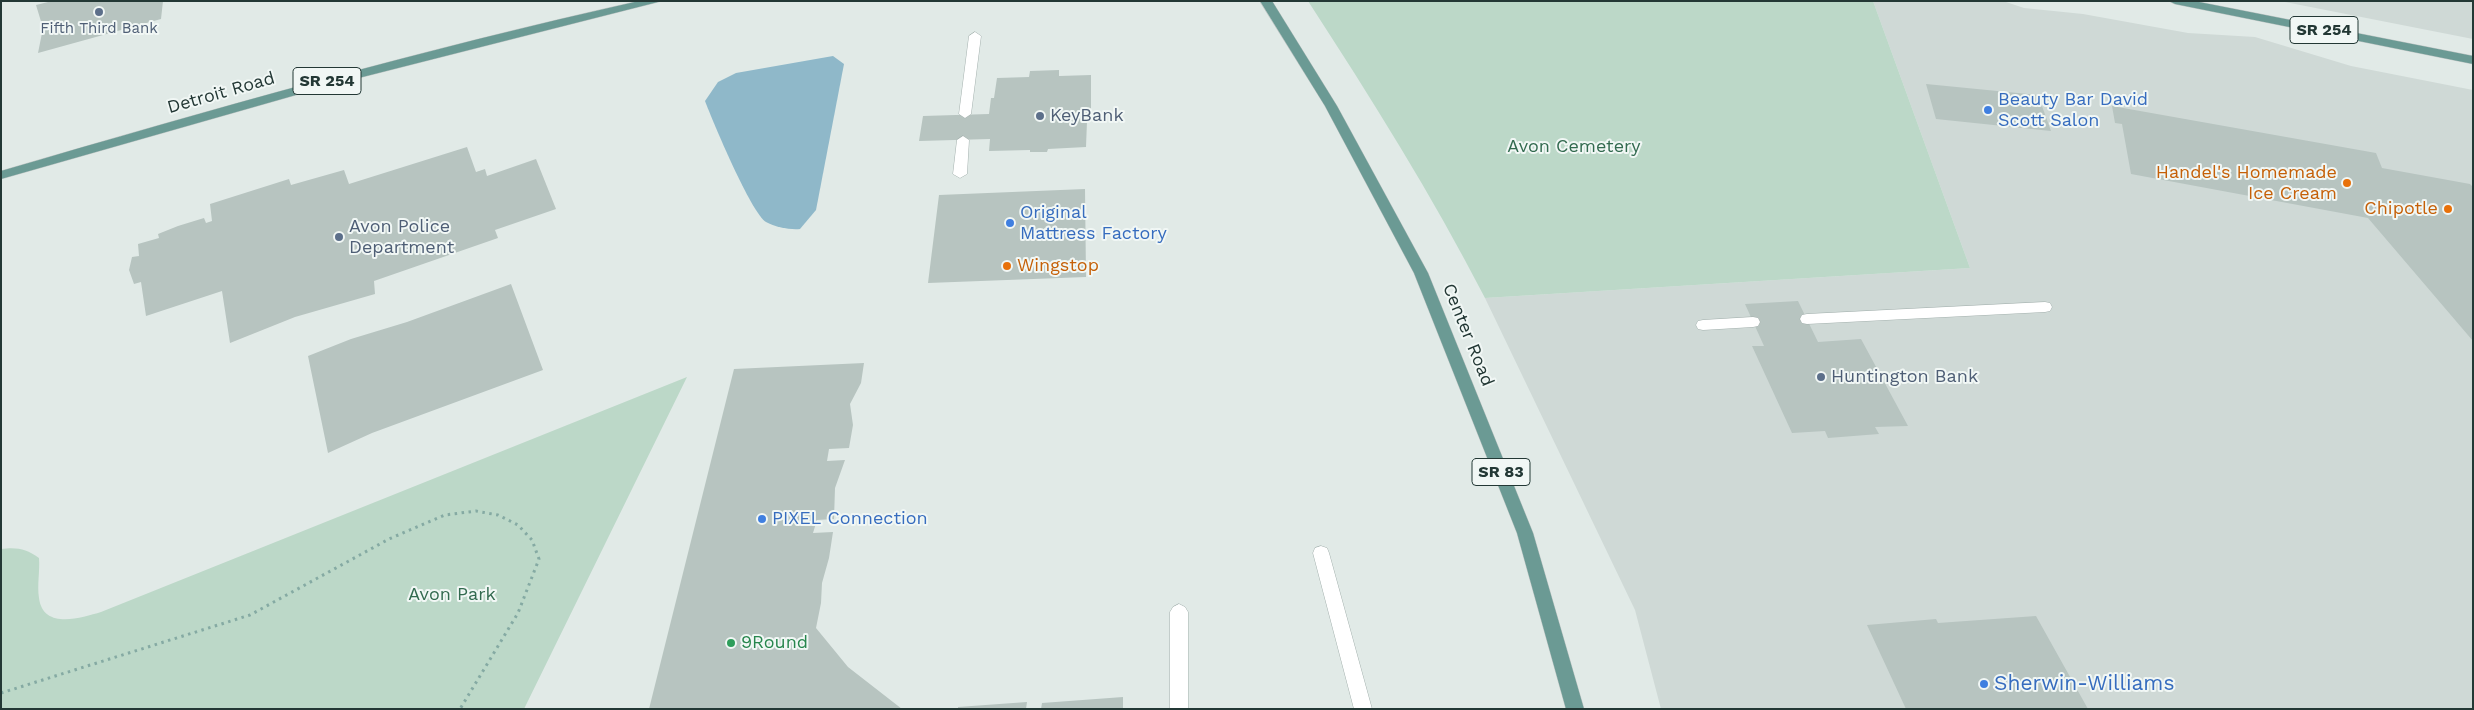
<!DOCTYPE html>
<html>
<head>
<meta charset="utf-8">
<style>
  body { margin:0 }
  #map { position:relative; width:2474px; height:710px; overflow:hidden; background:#e1eae7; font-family:"Work Sans",sans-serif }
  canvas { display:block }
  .frame { position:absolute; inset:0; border:2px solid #233835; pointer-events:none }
</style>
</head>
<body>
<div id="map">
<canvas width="2474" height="710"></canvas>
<div class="frame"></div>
</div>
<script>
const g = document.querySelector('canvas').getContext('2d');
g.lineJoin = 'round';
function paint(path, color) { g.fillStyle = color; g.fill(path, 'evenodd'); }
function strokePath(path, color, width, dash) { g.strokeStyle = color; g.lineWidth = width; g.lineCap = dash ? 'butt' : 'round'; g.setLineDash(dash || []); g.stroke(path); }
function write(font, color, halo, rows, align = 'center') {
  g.font = font + ' "Work Sans",sans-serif'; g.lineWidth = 4; g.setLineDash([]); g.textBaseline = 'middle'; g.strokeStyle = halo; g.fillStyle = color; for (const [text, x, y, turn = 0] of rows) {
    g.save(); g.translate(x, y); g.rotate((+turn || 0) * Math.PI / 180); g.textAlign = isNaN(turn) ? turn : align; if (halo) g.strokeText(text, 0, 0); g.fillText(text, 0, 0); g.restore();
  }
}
const built = new Path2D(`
  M 1873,1 L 2003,1 L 2024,8 L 2083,14 L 2188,33 L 2255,37 L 2351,66 L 2473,90 L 2473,709 L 1661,709 L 1635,610 L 1485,298 L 1970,268 Z
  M 2280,1 L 2473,1 L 2473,39 Z`);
const green = new Path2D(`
  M 1308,1 L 1873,1 L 1970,268 L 1485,298 C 1432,195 1371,98 1308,1 Z
  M 687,377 L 524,709 L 1,709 L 1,549 C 18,547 26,549 39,558 C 40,571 37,585 39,598 C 43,630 81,618 101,612 Z`);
const water = new Path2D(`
  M 833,56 L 844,64 L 816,210 L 800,229 C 790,230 775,227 766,222 C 751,213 713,122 705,101 L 718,82 L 736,73 Z`);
const building = new Path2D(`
  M 52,1 L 163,1 L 161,19 L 38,53 L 43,28 L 36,5 Z
  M 1059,70 L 1059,76 L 1091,75 L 1091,121 L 1087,121 L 1086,147 L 1048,149 L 1047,152 L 1030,152 L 1030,150 L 989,151 L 990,139 L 919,141 L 923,116 L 989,114 L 991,98 L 994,98 L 997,78 L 1029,77 L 1030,71 Z
  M 1926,84 L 2038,95 L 2051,131 L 1936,119 Z
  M 2112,106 L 2376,153 L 2382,168 L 2470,184 L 2473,187 L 2473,341 L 2368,218 L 2131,174 L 2122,124 L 2115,123 Z
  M 467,147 L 476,172 L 485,169 L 487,176 L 536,159 L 556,209 L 495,230 L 498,238 L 374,281 L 375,294 L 295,317 L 230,343 L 222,291 L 146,316 L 141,282 L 134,284 L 129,270 L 132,257 L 139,256 L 138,244 L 159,238 L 158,234 L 178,226 L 204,218 L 206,223 L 212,221 L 210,204 L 289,179 L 291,185 L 344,170 L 349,184 Z
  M 1085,189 L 1086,277 L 928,283 L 939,195 Z
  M 511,284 L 543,370 L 372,433 L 328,453 L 308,356 L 351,339 L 407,322 Z
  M 1798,301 L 1818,342 L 1861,339 L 1908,426 L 1875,427 L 1879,434 L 1828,438 L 1825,431 L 1792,433 L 1752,346 L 1764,346 L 1745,304 Z
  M 864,363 L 861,383 L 850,404 L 853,425 L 849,448 L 829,449 L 827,461 L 845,460 L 835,488 L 834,519 L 817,520 L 813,533 L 833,532 L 829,558 L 822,583 L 821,603 L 816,628 L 848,667 L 902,709 L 649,709 L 734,369 Z
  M 2036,616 L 2088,709 L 1906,709 L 1867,625 L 1936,619 L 1938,623 Z
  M 1123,697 L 1123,709 L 1041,709 L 1042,703 Z
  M 1027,702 L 1026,709 L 958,709 L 958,707 Z`);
const path = new Path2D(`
  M 1,693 L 250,615 L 389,539 L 445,515 L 476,511 L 498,515 L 518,525 L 532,540 L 539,559 L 518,613 L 460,709`);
const service = new Path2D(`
  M 975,32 L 981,36 L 971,114 L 965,118 L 959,114 L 969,36 Z
  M 963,136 L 969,140 L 967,174 L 960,178 L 953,174 L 957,140 Z
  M 2045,302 L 2050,303 L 2052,307 L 2050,311 L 2045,312 L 1807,324 L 1802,323 L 1800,319 L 1802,315 L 1807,314 Z
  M 1753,317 L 1758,318 L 1760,322 L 1758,326 L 1753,327 L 1703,330 L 1698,329 L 1696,325 L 1698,321 L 1703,320 Z
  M 1321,546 L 1327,548 L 1329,553 L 1372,709 L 1354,709 L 1313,553 L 1315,548 Z
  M 1179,604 L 1185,607 L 1188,612 L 1188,709 L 1170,709 L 1170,612 L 1173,607 Z`);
const primary = new Path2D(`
  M 639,1 L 662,1 L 331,85 L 1,179 L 1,171 C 213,109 424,49 639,1 Z
  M 1260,1 L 1272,1 L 1337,106 L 1428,273 L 1533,533 L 1584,709 L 1566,709 L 1517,533 L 1414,273 L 1325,106 Z
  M 2169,1 L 2194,1 L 2473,56 L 2473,64 L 2175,4 Z`);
const markers = [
  [99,12,5,"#5c6f8a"],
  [1988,110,5,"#3f7fe0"],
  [1040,116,5,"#5c6f8a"],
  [2347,183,5,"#e8710a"],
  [2448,209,5,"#e8710a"],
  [1010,223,5,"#3f7fe0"],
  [339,237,5,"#5c6f8a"],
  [1007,266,5,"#e8710a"],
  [1821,377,5,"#5c6f8a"],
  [762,519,5,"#3f7fe0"],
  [731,643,5,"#2e9e5b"],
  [1984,684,5,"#3f7fe0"]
];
const farServicenames = [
  ["Fifth Third Bank",99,29]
];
const shields = [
  [2324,30,68],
  [327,81,68],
  [1501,472,58]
];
const shieldNames = [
  ["SR 254",2324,30],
  ["SR 254",327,81],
  ["SR 83",1501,472]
];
const streetNames = [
  ["Detroit Road",221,93,-16],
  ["Center Road",1468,335,68]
];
const shopNames = [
  ["Beauty Bar David",1998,100],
  ["Scott Salon",1998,121],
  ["Original",1020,213],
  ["Mattress Factory",1020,234],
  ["PIXEL Connection",772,519]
];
const serviceNames = [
  ["KeyBank",1050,116],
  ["Avon Police",349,227],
  ["Department",349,248],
  ["Huntington Bank",1831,377]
];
const parkNames = [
  ["Avon Cemetery",1574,147],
  ["Avon Park",452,595]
];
const foodNames = [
  ["Handel's Homemade",2337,173],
  ["Ice Cream",2337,194],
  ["Chipotle",2438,209],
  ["Wingstop",1017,266,"left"]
];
const leisureNames = [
  ["9Round",741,643]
];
const nearShopnames = [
  ["Sherwin-Williams",1994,684]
];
paint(built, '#cfd9d6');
paint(green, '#bcd8c8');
paint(water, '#8fb8c9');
paint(building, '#b7c4c0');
strokePath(service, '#a4b1ae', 1);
strokePath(primary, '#c1c7c6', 1);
strokePath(path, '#85aaa3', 3, [2.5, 4.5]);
paint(service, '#fff');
paint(primary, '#6b9a94');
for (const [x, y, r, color] of markers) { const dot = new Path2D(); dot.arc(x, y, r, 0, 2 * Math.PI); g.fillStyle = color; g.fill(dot); strokePath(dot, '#f1f7f5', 2); }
write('15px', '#4e5e75', '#f1f7f5', farServicenames);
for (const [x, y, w] of shields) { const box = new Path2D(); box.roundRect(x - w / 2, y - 13.5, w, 27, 4); g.fillStyle = '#f1f7f5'; g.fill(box); strokePath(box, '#233835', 1); }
write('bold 16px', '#233835', null, shieldNames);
write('18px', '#233835', '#f1f7f5', streetNames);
write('18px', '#366cbe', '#f1f7f5', shopNames, 'left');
write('18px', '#4e5e75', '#f1f7f5', serviceNames, 'left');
write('18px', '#326a4f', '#f1f7f5', parkNames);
write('18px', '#c56008', '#f1f7f5', foodNames, 'right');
write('18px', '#27864d', '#f1f7f5', leisureNames, 'left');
write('21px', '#366cbe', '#f1f7f5', nearShopnames, 'left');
</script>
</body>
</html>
